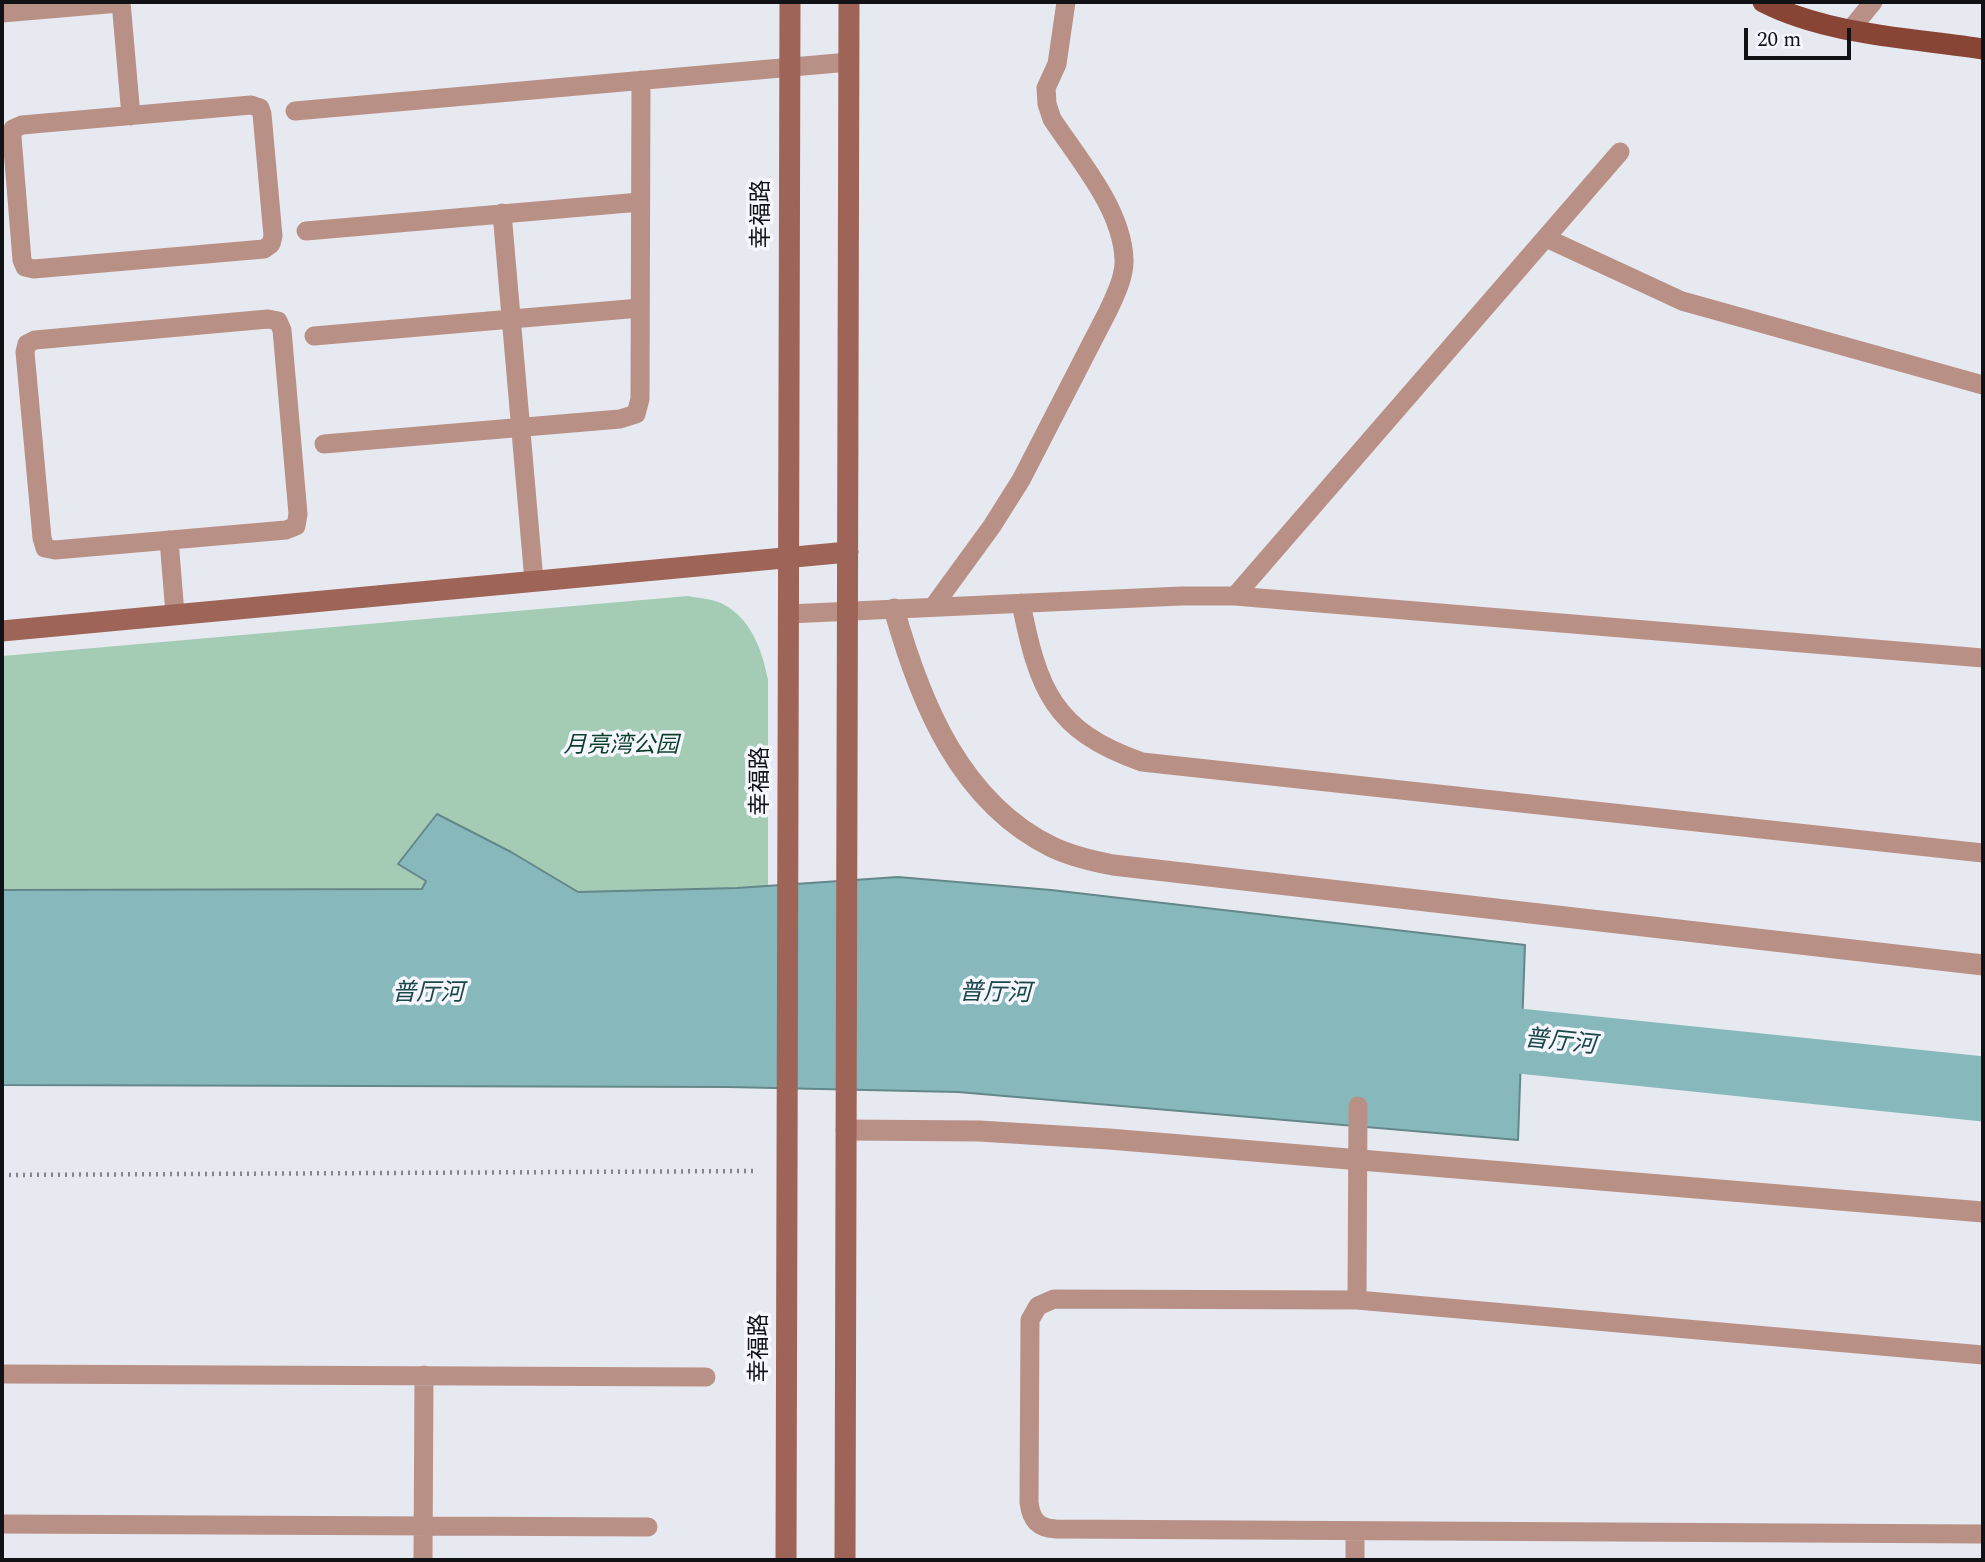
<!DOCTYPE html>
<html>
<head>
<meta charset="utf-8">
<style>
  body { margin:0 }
  #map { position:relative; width:1985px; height:1562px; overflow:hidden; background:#e7e9f1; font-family:Spectral,serif }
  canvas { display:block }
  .frame { position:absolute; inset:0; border:4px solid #111215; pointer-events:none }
  .scale { position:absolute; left:1744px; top:28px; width:107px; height:32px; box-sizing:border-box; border:4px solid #111215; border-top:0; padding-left:9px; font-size:21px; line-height:24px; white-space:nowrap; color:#111215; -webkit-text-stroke:5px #f5f6fe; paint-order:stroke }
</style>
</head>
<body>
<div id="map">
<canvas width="1985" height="1562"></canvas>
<div class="frame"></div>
<div class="scale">20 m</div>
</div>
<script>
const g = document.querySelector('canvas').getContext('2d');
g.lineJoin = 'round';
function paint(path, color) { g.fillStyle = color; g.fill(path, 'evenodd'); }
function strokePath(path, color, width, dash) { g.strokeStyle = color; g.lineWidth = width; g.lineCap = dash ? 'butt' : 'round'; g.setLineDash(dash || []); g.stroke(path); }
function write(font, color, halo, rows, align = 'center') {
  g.font = font + ' Spectral,"Noto Sans SC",serif'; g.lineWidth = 7; g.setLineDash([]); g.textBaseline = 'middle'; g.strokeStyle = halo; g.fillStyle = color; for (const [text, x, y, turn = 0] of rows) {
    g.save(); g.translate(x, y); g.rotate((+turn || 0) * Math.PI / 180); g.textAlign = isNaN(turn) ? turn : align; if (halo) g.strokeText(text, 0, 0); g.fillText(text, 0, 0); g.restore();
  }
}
const green = new Path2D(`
  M 688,596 C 698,598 712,599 721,603 C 751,618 762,649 768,680 L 768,888 L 578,892 L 511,852 L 427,881 L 423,889 L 2,890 L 2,656 Z`);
const water = new Path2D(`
  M 437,814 L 511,852 L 578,892 L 737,888 L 898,877 L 1051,890 L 1525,945 L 1518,1140 L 958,1092 L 728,1087 L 2,1085 L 2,890 L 422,889 L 426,881 L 398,864 Z`);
const river = new Path2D(`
  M 1432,1032 L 1983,1089`);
const path = new Path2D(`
  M 2,1175 L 755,1171`);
const lane = new Path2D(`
  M 121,2 L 131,116
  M 1851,29 L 1873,2
  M 251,105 L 260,108 L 262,114 L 273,236 L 271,244 L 264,249 L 34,269 L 25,267 L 22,260 L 12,137 L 13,129 L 22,125 Z
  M 295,111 L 849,62
  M 502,213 L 534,581
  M 306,231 L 640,202
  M 1546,238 L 1682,301 L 1983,385
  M 268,319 L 278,321 L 282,330 L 298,514 L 296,526 L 286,530 L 55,550 L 45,548 L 42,538 L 25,352 L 27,344 L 35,340 Z
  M 314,336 L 640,308
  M 324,444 L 620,419 L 636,414 L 640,399 L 641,80
  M 169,540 L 175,614
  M 1235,596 L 1620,152
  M 1021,603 C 1038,689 1053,731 1142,762 L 1983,853
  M 933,607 L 992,526 L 1021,480 L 1108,311 C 1115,296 1125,276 1124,259 C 1122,209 1079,160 1052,119 L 1047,104 L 1046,88 L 1057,64 L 1066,2
  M 788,614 L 1181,596 L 1235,596 L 1983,658
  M 1357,1300 L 1358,1106
  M 1983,1355 L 1357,1300 L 1054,1299 L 1038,1306 L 1030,1320 L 1029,1502 C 1031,1520 1038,1528 1056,1529 L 1983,1534
  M 2,1374 L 706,1377
  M 2,1524 L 648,1527
  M 423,1560 L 424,1375
  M 1355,1560 L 1355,1531`);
const street = new Path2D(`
  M 2,12 L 119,2
  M 894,609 C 920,702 960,802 1052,847 C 1071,856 1092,861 1113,865 L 1983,965
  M 846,1130 L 979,1131 L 1109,1139 L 1983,1212`);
const secondary = new Path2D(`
  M 2,631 L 848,552
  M 786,1560 L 790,2
  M 845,1560 L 849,2`);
const primary = new Path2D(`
  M 1763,2 C 1827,35 1912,38 1983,49`);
const streetNames = [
  ["幸福路",763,214,-90],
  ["幸福路",762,781,-90],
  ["幸福路",761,1348,-90]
];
const parkNames = [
  ["月亮湾公园",621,747]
];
const waterNames = [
  ["普厅河",428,995],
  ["普厅河",995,995,1],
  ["普厅河",1560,1044,6]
];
paint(green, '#a4ccb5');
paint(water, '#87b9bc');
strokePath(water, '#64878a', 2);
strokePath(river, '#87b9bc', 65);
strokePath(path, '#84858b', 4.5, [2, 5]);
strokePath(lane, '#b89086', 19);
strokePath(street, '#b89086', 21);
strokePath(secondary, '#9d6457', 21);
strokePath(primary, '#884435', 21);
write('23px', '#111215', '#f5f6fe', streetNames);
write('italic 23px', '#093e28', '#f5f6fe', parkNames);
write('italic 24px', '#19474a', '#f5f6fe', waterNames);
</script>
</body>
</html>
